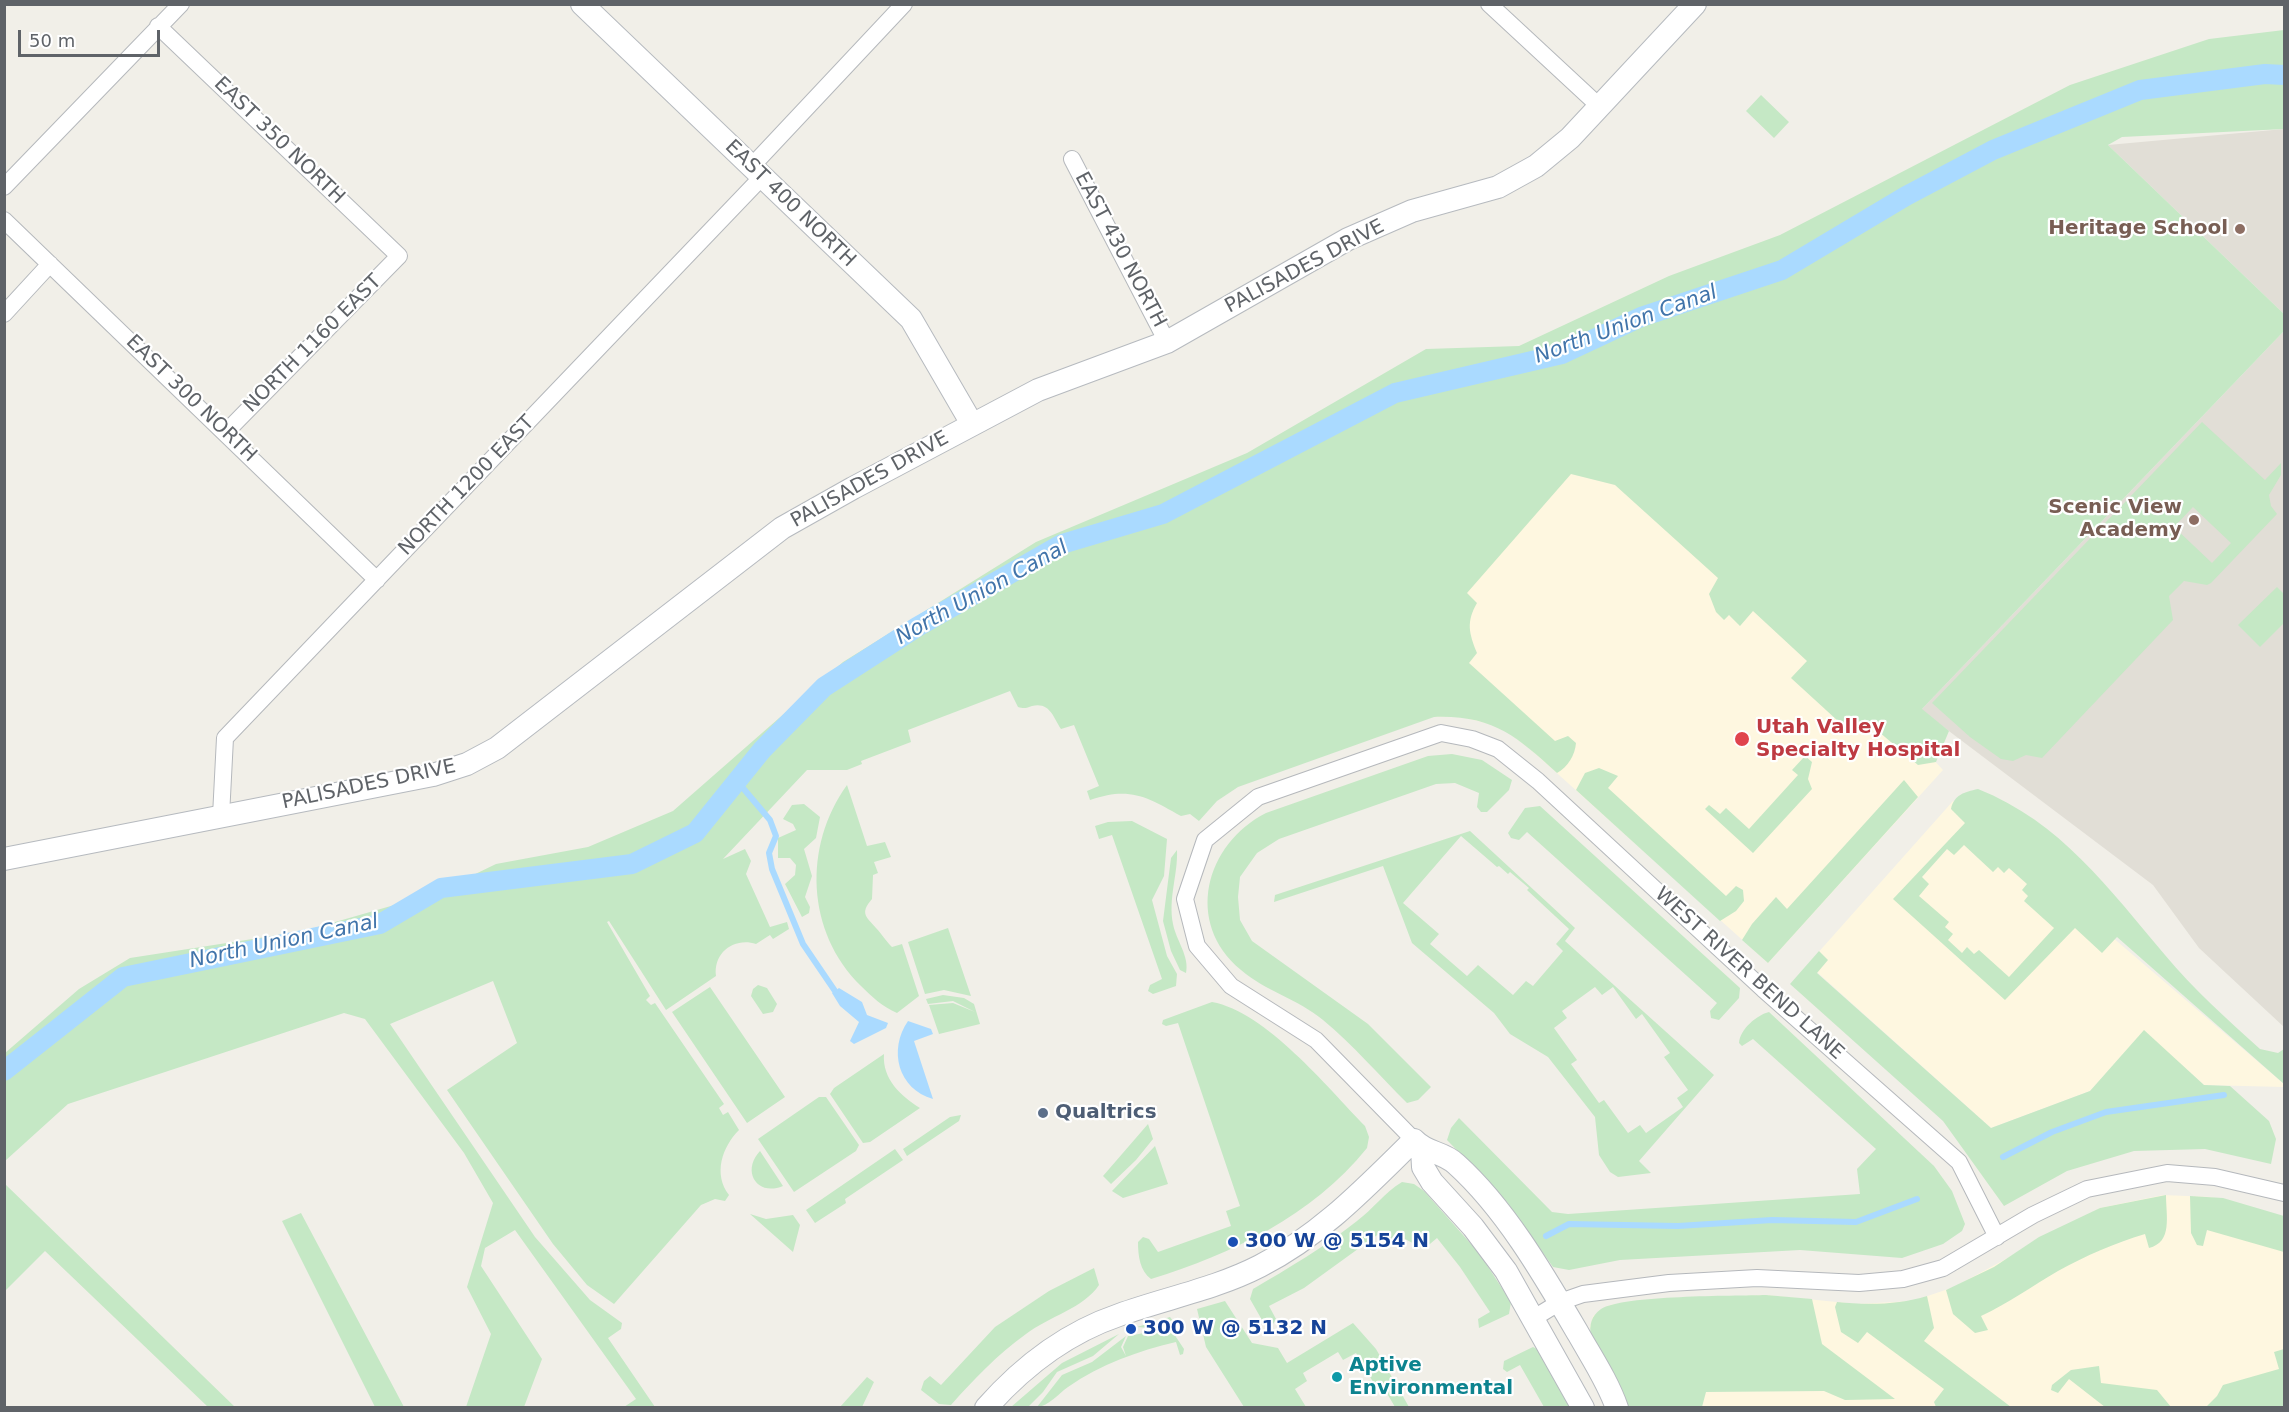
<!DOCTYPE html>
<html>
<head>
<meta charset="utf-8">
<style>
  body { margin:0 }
  #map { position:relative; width:2289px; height:1412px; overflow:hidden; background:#f1efe8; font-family:"DejaVu Sans",sans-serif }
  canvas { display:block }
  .frame { position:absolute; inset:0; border:6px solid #5f6368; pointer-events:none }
  .scale { position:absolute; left:18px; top:30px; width:142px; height:27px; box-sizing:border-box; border:3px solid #5f6368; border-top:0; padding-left:8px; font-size:18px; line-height:21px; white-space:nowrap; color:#5f6368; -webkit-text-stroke:4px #fff; paint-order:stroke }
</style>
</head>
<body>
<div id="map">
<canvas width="2289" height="1412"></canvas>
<div class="frame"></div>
<div class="scale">50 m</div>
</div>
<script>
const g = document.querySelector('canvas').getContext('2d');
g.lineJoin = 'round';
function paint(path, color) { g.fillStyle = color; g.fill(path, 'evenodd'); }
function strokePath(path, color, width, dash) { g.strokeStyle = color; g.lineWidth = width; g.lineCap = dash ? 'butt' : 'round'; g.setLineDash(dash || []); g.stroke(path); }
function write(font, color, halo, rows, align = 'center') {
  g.font = font + ' "DejaVu Sans",sans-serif'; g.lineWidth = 4.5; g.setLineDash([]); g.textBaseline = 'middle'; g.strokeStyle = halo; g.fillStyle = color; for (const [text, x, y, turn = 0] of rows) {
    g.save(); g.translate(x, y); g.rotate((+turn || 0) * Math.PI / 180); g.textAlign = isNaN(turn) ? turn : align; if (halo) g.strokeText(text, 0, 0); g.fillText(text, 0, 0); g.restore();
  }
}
const commercial = new Path2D(`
  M 1592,394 L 1943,770 L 1768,963 L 1529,748 L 1501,727 L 1458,716 L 1434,717 L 1444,451 Z
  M 1953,801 L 2284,1084 L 2284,1087 L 2204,1085 L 2144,1031 L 2090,1091 L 1991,1128 L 1808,964 Z
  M 2163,1195 L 2211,1197 L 2284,1218 L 2284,1402 L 2277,1407 L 1628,1407 L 1590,1327 L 1593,1316 L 1610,1305 L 1649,1300 L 1766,1295 L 1857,1304 L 1913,1301 L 1954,1287 L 2100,1208 Z`);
const education = new Path2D(`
  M 2284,129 L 2284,314 L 2108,145 Z
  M 2284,331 L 2284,1027 L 2199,948 L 2153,885 L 1921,710 Z`);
const green = new Path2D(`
  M 2284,30 L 2284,129 L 2122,137 L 2108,145 L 2284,314 L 2284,331 L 1922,709 L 1949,731 L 1936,762 L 1918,765 L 1872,726 L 1859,725 L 1850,732 L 1791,678 L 1807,661 L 1753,611 L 1740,626 L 1729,615 L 1724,620 L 1716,612 L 1709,594 L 1718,578 L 1615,485 L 1571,474 L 1467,593 L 1477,603 C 1466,622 1469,633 1477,653 L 1469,663 L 1555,741 L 1568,736 L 1576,743 C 1575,755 1568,767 1557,773 C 1516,736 1493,715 1434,717 L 1238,787 L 1217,801 L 1199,821 L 1190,814 L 1181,816 C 1147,797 1130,786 1090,800 L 1087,791 L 1099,786 L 1074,725 L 1061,729 C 1053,717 1050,702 1032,706 C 1027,708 1024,709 1018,707 L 1010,691 L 908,730 L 911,742 L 861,761 L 862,764 L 847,770 L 807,770 L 723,859 L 745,849 L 751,861 L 746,874 L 770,927 L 787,922 L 789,929 L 773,939 L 770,935 L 756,944 C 734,937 713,953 716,976 L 666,1010 L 609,921 L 607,922 L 650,996 L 646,1000 L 651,1005 L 655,1003 L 724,1104 L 719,1108 L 723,1115 L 728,1112 L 739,1130 C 722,1147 713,1174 729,1195 L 725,1201 L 715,1199 L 701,1205 L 614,1304 L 587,1285 L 553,1244 L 447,1090 L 517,1043 L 493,981 L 390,1024 L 535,1237 L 590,1300 L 622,1323 L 621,1329 L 608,1338 L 655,1407 L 624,1407 L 636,1399 L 515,1230 L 485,1248 L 481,1266 L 542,1359 L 524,1407 L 466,1407 L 491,1334 L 467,1287 L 493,1203 L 464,1153 L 365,1019 L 344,1013 L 68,1104 L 5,1161 L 5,1053 L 79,989 L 130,958 L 304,931 L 436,893 L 496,864 L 588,847 L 673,811 L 843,662 L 1036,542 L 1247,453 L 1426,349 L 1519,346 L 1669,276 L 1780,235 L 2070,85 L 2209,39 Z
  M 1761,95 L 1789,122 L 1774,138 L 1746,111 Z
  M 2202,422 L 2265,480 L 2281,463 L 2281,475 L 2269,495 L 2271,506 L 2277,514 L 2211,583 L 2207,585 L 2184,581 L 2169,596 L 2173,620 L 2042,758 L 2026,755 L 2013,761 L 2001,759 L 1970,737 L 1932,703 ZM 2193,507 L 2231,543 L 2212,563 L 2174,527 Z
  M 2277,587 L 2284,594 L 2284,623 L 2260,647 L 2238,625 Z
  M 1452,754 L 1482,760 L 1512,780 L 1509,790 L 1487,812 L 1481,812 L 1477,807 L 1479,793 L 1455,783 L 1436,784 L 1279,839 L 1257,853 L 1240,877 L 1238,897 L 1240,920 L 1252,941 L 1368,1024 L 1431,1087 L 1418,1100 L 1407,1103 C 1379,1075 1353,1045 1323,1020 C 1298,999 1265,991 1241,970 C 1184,923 1205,844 1266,813 L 1428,756 Z
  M 1805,756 L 1812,762 L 1808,779 L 1812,789 L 1753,853 L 1705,809 L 1709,805 L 1720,814 L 1726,808 L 1749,829 L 1798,775 L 1792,770 Z
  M 1599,768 L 1618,776 L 1608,788 L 1726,896 L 1736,886 L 1743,890 L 1744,901 L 1736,911 L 1720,921 L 1576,790 L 1585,773 Z
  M 1904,780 L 1918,797 L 1768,963 L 1742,940 L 1752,924 L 1776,897 L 1787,909 Z
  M 847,785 L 867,846 L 885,842 L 891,857 L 874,862 L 878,873 L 873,875 L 872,899 C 859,914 867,917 876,928 C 881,933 886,941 892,947 L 902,944 L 919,996 L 897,1013 C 883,1007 872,997 861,986 C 806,932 803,846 847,785 Z
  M 1978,789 C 2061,822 2109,889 2165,955 C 2193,989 2227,1019 2260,1049 L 2278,1053 L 2284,1049 L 2284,1084 L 2117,937 L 2102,953 L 2075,928 L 2005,1000 L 1893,899 L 1965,823 L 1951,809 C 1954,795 1964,792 1978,789 ZM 1964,845 L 1993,872 L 1998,867 L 2004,873 L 2009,868 L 2027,884 L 2022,890 L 2028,896 L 2024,901 L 2054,928 L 2009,977 L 1979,950 L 1974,954 L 1967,947 L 1962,953 L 1948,940 L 1953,934 L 1945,927 L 1949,922 L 1919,896 L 1929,884 L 1922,877 L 1947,849 L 1954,855 Z
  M 804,804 L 820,817 L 816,838 L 804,849 L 812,876 L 805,897 L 810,907 L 809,913 L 802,917 L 785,884 L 795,875 L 796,865 L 790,858 L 778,858 L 778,838 L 796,830 L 793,824 L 783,819 L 792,805 Z
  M 1540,806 L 1740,988 L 1739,998 L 1719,1020 L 1711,1018 L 1710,1011 L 1717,1003 L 1527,832 L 1519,840 L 1511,838 L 1508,833 L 1525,808 Z
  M 1132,821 L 1167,839 L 1164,876 L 1152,900 L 1167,956 L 1177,974 L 1176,986 L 1153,994 L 1148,991 L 1150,985 L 1162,979 L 1112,835 L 1099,839 L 1095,826 L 1108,822 Z
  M 1470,831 L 1575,928 L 1565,941 L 1714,1075 L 1639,1161 L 1651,1173 L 1618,1177 L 1610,1172 L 1599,1155 L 1595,1117 L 1548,1057 L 1510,1034 L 1494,1013 L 1412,943 L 1383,866 L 1274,902 L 1275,895 ZM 1461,836 L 1497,867 L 1499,866 L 1508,874 L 1510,872 L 1529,888 L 1527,890 L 1569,929 L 1556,944 L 1563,951 L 1533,986 L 1526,981 L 1513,995 L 1478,965 L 1467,976 L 1430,944 L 1439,934 L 1403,903 ZM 1595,987 L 1602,995 L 1613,987 L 1636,1019 L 1642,1014 L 1670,1053 L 1664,1057 L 1688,1090 L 1677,1098 L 1683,1107 L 1646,1133 L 1640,1125 L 1628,1133 L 1604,1100 L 1599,1103 L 1571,1064 L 1577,1060 L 1554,1028 L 1567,1018 L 1562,1011 Z
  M 1177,850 C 1178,875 1168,898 1173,924 C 1176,940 1190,957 1186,973 L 1180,970 L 1171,951 L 1163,921 L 1171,858 Z
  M 948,928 L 971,996 L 944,990 L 925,994 L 908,942 Z
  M 1819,951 L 1828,960 L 1817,973 L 1991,1128 L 2090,1091 L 2144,1030 L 2204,1085 L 2230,1086 L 2269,1121 L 2276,1139 L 2271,1164 L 2205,1149 L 2134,1151 L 2067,1171 L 2004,1206 L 1943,1121 L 1790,984 Z
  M 758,985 L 767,988 L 777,1004 L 773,1012 L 763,1014 L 751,996 L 753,989 Z
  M 710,987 L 785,1097 L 747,1123 L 672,1012 Z
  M 943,995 L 964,998 L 974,1004 L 980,1024 L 939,1034 L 929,1005 L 953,1003 L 975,1012 L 953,1001 L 928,1004 L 926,999 Z
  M 1212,1002 C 1266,1012 1327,1087 1365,1126 L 1369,1137 L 1367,1148 C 1312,1216 1232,1254 1151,1279 C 1140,1271 1138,1256 1138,1242 L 1143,1237 L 1149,1239 L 1158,1252 L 1231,1226 L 1226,1211 L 1240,1206 L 1178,1023 L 1166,1026 L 1162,1024 L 1163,1020 Z
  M 1769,1012 L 1934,1166 L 1952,1191 L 1965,1224 L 1962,1231 L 1943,1244 L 1902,1258 L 1800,1250 L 1620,1260 L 1569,1270 L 1553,1267 L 1507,1202 L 1447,1140 L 1451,1128 L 1459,1118 L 1552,1212 L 1568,1214 L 1860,1194 L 1857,1169 L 1876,1149 L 1753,1039 L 1742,1046 L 1739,1043 C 1740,1029 1757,1015 1769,1012 Z
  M 884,1054 C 882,1079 901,1096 920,1108 L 870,1142 L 863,1143 L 830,1094 L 834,1088 Z
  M 819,1097 L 826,1097 L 859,1145 L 856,1151 L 794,1192 L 758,1139 Z
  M 961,1115 L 959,1121 L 907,1156 L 903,1149 L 950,1117 Z
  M 1148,1124 L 1153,1139 L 1136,1160 L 1111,1184 L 1103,1176 Z
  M 1155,1146 L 1168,1184 L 1123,1198 L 1112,1191 Z
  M 895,1149 L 903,1160 L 845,1199 L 846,1203 L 815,1223 L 806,1210 Z
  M 760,1151 L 783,1186 C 757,1197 741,1171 760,1151 Z
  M 1402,1182 L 1414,1184 L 1424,1191 L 1479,1253 L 1511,1302 L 1509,1314 L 1479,1328 L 1478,1319 L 1490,1312 L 1460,1267 L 1437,1238 L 1424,1249 L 1405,1239 L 1389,1244 L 1380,1233 L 1304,1288 L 1269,1306 L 1276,1319 L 1273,1324 L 1268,1325 L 1262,1320 L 1250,1299 L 1253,1289 C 1289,1268 1324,1247 1357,1221 C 1373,1209 1384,1193 1402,1182 Z
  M 5,1184 L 235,1407 L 208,1407 L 45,1251 L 5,1291 Z
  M 2166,1195 C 2166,1216 2173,1242 2149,1248 L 2145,1234 C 2115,1243 2085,1256 2058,1271 C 2032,1286 2009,1303 1981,1316 L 1988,1330 L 1975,1333 L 1953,1314 L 1946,1290 L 1994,1267 L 2039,1237 L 2100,1208 Z
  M 2190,1196 L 2223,1198 L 2284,1216 L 2284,1252 L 2207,1230 L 2203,1246 L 2197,1245 L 2191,1233 Z
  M 301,1213 L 404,1407 L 375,1407 L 282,1221 Z
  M 750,1214 L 766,1219 L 793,1215 L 800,1225 L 793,1252 Z
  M 1094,1268 L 1099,1285 C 1084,1308 1048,1317 1026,1334 C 997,1355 974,1379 951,1405 L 939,1404 L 921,1390 L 924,1381 L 930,1376 L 941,1385 L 995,1327 L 1049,1291 Z
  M 1766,1295 L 1812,1299 L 1822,1344 L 1895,1399 L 1845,1400 L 1824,1391 L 1706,1392 L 1702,1407 L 1628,1407 L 1591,1337 C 1589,1325 1591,1316 1601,1309 C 1623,1295 1734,1296 1766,1295 Z
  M 1927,1296 L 1934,1328 L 1924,1341 L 2011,1407 L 1936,1407 L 1934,1402 L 1944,1389 L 1867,1332 L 1858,1343 L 1841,1332 L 1835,1307 L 1837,1302 C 1866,1305 1899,1305 1927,1296 Z
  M 1225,1301 L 1252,1343 L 1278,1348 L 1287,1363 L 1353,1323 L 1376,1349 L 1409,1407 L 1395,1407 L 1382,1385 L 1376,1387 L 1356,1353 L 1343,1360 L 1338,1352 L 1303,1373 L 1307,1381 L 1295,1389 L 1306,1407 L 1244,1407 L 1206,1347 L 1197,1309 Z
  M 1170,1317 L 1173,1321 L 1150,1328 L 1137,1327 Z
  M 1170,1328 L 1184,1349 L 1183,1354 L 1180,1355 L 1176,1342 C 1138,1351 1101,1364 1068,1387 C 1058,1394 1049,1406 1037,1407 L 1062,1375 L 1092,1362 L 1126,1336 L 1121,1347 L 1126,1356 L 1123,1347 L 1128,1336 Z
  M 1119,1334 L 1093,1356 L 1057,1372 L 1043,1392 L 1028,1407 L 1011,1407 L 1062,1363 Z
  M 1533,1347 L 1537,1349 L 1570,1407 L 1544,1407 L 1520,1365 L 1507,1372 L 1503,1369 L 1504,1361 Z
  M 2284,1349 L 2284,1407 L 2206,1407 L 2217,1396 L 2223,1385 L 2279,1369 L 2274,1352 Z
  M 2099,1366 L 2101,1383 L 2157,1390 L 2171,1407 L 2105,1407 L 2069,1379 L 2058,1393 L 2051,1390 L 2052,1385 L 2071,1370 Z
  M 867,1377 L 874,1382 L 862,1407 L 840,1407 Z`);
const water = new Path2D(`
  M 839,988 L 862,1002 L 867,1015 L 888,1023 L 886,1028 L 854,1044 L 850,1041 L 859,1022 L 840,1006 L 832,993 Z
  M 908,1021 L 931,1029 L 933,1034 L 914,1041 L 933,1099 C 898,1089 888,1050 908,1021 Z`);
const stream = new Path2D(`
  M 737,781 L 770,820 L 776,836 L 769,853 L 772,869 L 803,944 L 835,991
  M 2003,1157 L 2052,1132 L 2106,1112 L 2224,1095
  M 1546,1236 L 1569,1224 L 1678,1226 L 1772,1220 L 1856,1222 L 1917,1199`);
const canal = new Path2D(`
  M 4,1071 L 123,977 L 380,924 L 441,888 L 632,864 L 695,833 L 762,750 L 824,687 L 917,627 L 1062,544 L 1163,514 L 1395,393 L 1562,354 L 1641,317 L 1782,270 L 1906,196 L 1993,150 L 2140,90 L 2265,74 L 2284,75`);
const street = new Path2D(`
  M 1489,4 L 1599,106
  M 158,26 L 399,256 L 226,432
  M 1072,159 L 1167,342
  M 751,167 L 904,4
  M 4,187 L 181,4
  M 4,220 L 377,580
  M 4,314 L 50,264
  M 221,816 L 225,738 L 762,177
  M 1414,1140 L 1316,1040 L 1231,986 L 1197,946 L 1185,899 L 1205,840 L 1258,797 L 1441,733 L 1472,739 L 1498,749 L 1538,781 L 1763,989 L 1959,1162 L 1997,1237
  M 1534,1318 L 1560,1302 L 1583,1294 L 1669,1283 L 1757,1278 L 1859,1283 L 1903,1279 L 1943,1268 L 2033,1215 L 2087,1189 L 2167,1173 L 2215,1177 L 2284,1193`);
const secondary = new Path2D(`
  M 582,4 L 911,319 L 972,424
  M 4,859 L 433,775 L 467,764 L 497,748 L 782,528 L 853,488 L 1038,390 L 1167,342 L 1348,239 L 1412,211 L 1498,187 L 1536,166 L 1570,138 L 1695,4
  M 1422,1149 L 1423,1167 L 1432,1182 L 1473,1227 L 1506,1271 L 1583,1408
  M 986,1408 C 1023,1366 1066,1333 1119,1315 C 1166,1298 1215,1289 1260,1266 C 1321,1235 1366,1187 1414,1140 C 1427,1154 1442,1151 1456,1164 C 1506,1209 1545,1277 1579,1335 C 1592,1358 1608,1382 1617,1408`);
const markers = [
  [2240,229,6,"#8d6e63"],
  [2194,520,6,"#8d6e63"],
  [1742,739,8,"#e0444e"],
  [1043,1113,6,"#5c6f8a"],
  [1233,1242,6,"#1a4fb4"],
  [1131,1329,6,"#1a4fb4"],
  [1337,1377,6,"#0f9aa8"]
];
const streetNames = [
  ["EAST 350 NORTH",279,141,44],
  ["EAST 400 NORTH",790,204,44],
  ["EAST 430 NORTH",1120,250,62],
  ["PALISADES DRIVE",1305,267,-28],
  ["NORTH 1160 EAST",313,344,-45],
  ["EAST 300 NORTH",191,399,44],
  ["PALISADES DRIVE",870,480,-29],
  ["NORTH 1200 EAST",467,486,-46],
  ["PALISADES DRIVE",369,785,-12],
  ["WEST RIVER BEND LANE",1749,974,42]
];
const educationNames = [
  ["Heritage School",2228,229],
  ["Scenic View",2182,508],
  ["Academy",2182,531]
];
const healthNames = [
  ["Utah Valley",1756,728],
  ["Specialty Hospital",1756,751]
];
const serviceNames = [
  ["Qualtrics",1055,1113]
];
const transitNames = [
  ["300 W @ 5154 N",1245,1242],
  ["300 W @ 5132 N",1143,1329]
];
const cultureNames = [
  ["Aptive",1349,1366],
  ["Environmental",1349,1389]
];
const waterNames = [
  ["North Union Canal",1626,325,-20],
  ["North Union Canal",982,593,-29],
  ["North Union Canal",284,942,-12]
];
paint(commercial, '#fef7e0');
paint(education, '#e1ded6');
paint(green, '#c5e8c5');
paint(water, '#aadaff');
strokePath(stream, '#aadaff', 6);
strokePath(canal, '#aadaff', 20);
strokePath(street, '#b5b8bc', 18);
strokePath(secondary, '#b6babf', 24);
strokePath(street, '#fff', 16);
strokePath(secondary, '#fff', 22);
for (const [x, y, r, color] of markers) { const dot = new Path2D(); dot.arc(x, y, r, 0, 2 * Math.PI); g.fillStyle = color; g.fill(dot); strokePath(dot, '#fff', 2); }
write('20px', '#5f6368', '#fff', streetNames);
write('bold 20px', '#785e54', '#fff', educationNames, 'right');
write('bold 20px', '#be3a42', '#fff', healthNames, 'left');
write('bold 20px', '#4e5e75', '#fff', serviceNames, 'left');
write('bold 20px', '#164399', '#fff', transitNames, 'left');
write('bold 20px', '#0d838f', '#fff', cultureNames, 'left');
write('italic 21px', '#4174aa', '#fff', waterNames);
</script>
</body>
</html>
